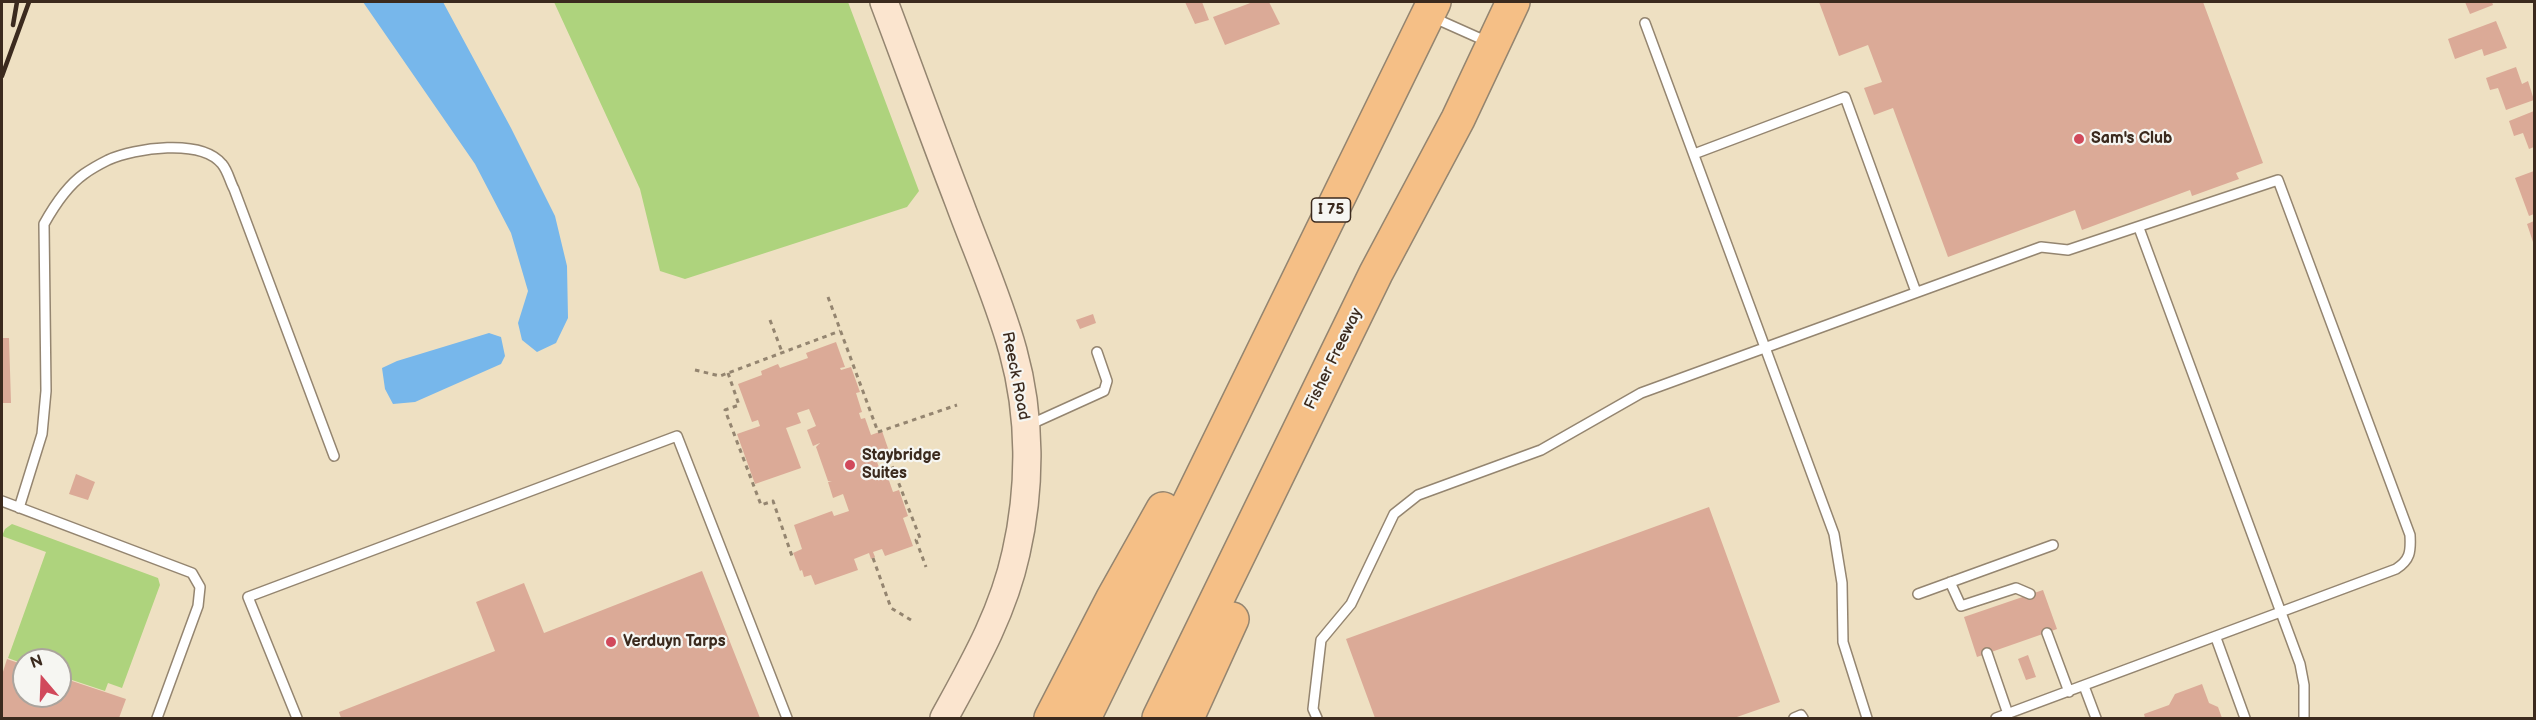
<!DOCTYPE html>
<html>
<head>
<meta charset="utf-8">
<style>
  body { margin:0 }
  #map { position:relative; width:2536px; height:720px; overflow:hidden; background:#eee0c2; font-family:"Balsamiq Sans",sans-serif }
  canvas { display:block }
  .frame { position:absolute; inset:0; border:3px solid #3b2a1e; pointer-events:none }
  .north { position:absolute; left:12px; top:648px; width:60px; height:60px; box-sizing:border-box; background:#f6f6f2; border:2px solid #aba49d; border-radius:50%; rotate:341deg; font-size:16px; font-weight:700; line-height:24px; text-align:center; color:#3b2a1e }
  .north::after { content:''; display:block; margin:auto; width:21px; height:27px; background:#d1495b; clip-path:polygon(50% 0,100% 100%,50% 72%,0 100%) }
</style>
</head>
<body>
<div id="map">
<canvas width="2536" height="720"></canvas>
<div class="frame"></div>
<div class="north">N</div>
</div>
<script>
const g = document.querySelector('canvas').getContext('2d');
g.lineJoin = 'round';
function paint(path, color) { g.fillStyle = color; g.fill(path, 'evenodd'); }
function strokePath(path, color, width, dash) { g.strokeStyle = color; g.lineWidth = width; g.lineCap = dash ? 'butt' : 'round'; g.setLineDash(dash || []); g.stroke(path); }
function write(font, color, halo, rows, align = 'center') {
  g.font = font + ' "Balsamiq Sans",sans-serif'; g.lineWidth = 4.5; g.setLineDash([]); g.textBaseline = 'middle'; g.strokeStyle = halo; g.fillStyle = color; for (const [text, x, y, turn = 0] of rows) {
    g.save(); g.translate(x, y); g.rotate((+turn || 0) * Math.PI / 180); g.textAlign = isNaN(turn) ? turn : align; if (halo) g.strokeText(text, 0, 0); g.fillText(text, 0, 0); g.restore();
  }
}
const green = new Path2D(`
  M 554,2 L 848,2 L 919,191 L 907,207 L 685,279 L 660,271 L 640,189 Z
  M 12,524 L 158,578 L 160,585 L 122,688 L 108,683 L 105,691 L 60,676 L 60,660 L 24,660 L 24,664 L 8,658 L 46,552 L 2,536 L 5,529 Z`);
const water = new Path2D(`
  M 363,2 L 443,2 L 511,128 L 555,216 L 567,266 L 568,318 L 556,343 L 537,352 L 522,340 L 518,323 L 528,291 L 511,233 L 475,164 Z
  M 489,333 L 501,337 L 505,356 L 501,364 L 415,402 L 393,404 L 385,389 L 382,368 L 397,361 Z`);
const building = new Path2D(`
  M 1185,2 L 1202,2 L 1209,20 L 1195,24 Z
  M 1253,2 L 1269,2 L 1280,24 L 1225,45 L 1213,17 Z
  M 1819,2 L 2203,2 L 2263,163 L 2236,173 L 2239,179 L 2192,196 L 2190,190 L 2082,230 L 2075,210 L 1948,257 L 1893,108 L 1874,115 L 1864,88 L 1882,82 L 1868,45 L 1839,56 Z
  M 2465,2 L 2492,2 L 2493,5 L 2470,14 Z
  M 2496,21 L 2507,48 L 2484,56 L 2482,49 L 2455,59 L 2448,39 Z
  M 2516,67 L 2522,84 L 2528,81 L 2534,100 L 2506,110 L 2498,88 L 2490,90 L 2486,78 Z
  M 2534,111 L 2534,147 L 2529,149 L 2523,133 L 2514,136 L 2509,121 Z
  M 2534,171 L 2534,214 L 2529,216 L 2515,178 Z
  M 2534,221 L 2534,245 L 2527,224 Z
  M 1093,314 L 1096,323 L 1080,329 L 1076,320 Z
  M 2,338 L 9,338 L 11,403 L 2,403 Z
  M 836,342 L 845,367 L 840,368 L 841,370 L 851,367 L 860,392 L 856,393 L 862,412 L 859,413 L 861,419 L 865,418 L 871,435 L 882,431 L 891,457 L 877,462 L 881,473 L 886,472 L 893,492 L 899,490 L 908,516 L 903,518 L 913,546 L 885,556 L 882,549 L 873,552 L 875,557 L 871,559 L 869,553 L 854,559 L 858,570 L 815,585 L 811,575 L 804,577 L 802,570 L 800,571 L 794,555 L 793,553 L 802,549 L 794,525 L 832,511 L 834,516 L 849,511 L 843,494 L 833,498 L 828,482 L 832,481 L 828,481 L 816,447 L 820,443 L 813,446 L 807,430 L 816,426 L 809,409 L 797,413 L 801,423 L 786,428 L 801,468 L 755,484 L 737,434 L 760,426 L 758,420 L 752,422 L 738,384 L 762,375 L 761,371 L 778,364 L 780,368 L 808,358 L 806,353 Z
  M 76,474 L 95,482 L 88,500 L 69,494 Z
  M 1709,507 L 1780,702 L 1734,718 L 1375,718 L 1346,639 Z
  M 702,571 L 760,718 L 341,718 L 339,712 L 495,651 L 476,602 L 524,583 L 544,633 Z
  M 2043,590 L 2057,629 L 1977,657 L 1964,617 Z
  M 2028,655 L 2036,677 L 2026,680 L 2018,659 Z
  M 7,659 L 24,665 L 24,696 L 60,696 L 60,677 L 126,699 L 119,718 L 2,718 L 2,675 Z
  M 2202,684 L 2209,703 L 2218,707 L 2222,718 L 2145,718 L 2144,714 L 2169,705 L 2175,694 Z`);
const path = new Path2D(`
  M 828,297 L 878,432
  M 770,320 L 782,352
  M 695,370 L 720,376 L 840,331
  M 728,373 L 739,405 L 725,410 L 761,505 L 773,501 L 792,556 L 794,555
  M 878,432 L 957,405
  M 889,458 L 920,538 L 916,540 L 926,567
  M 873,558 L 891,608 L 911,620`);
const lane = new Path2D(`
  M 1432,17 L 1488,42
  M 1645,23 L 1834,534 L 1842,583 L 1843,642 L 1867,718
  M 1694,154 L 1845,97 L 1916,292
  M 2139,228 L 2300,664 L 2304,685 L 2304,718
  M 1029,425 L 1104,391 L 1107,381 L 1097,352
  M 2,501 L 192,573 L 200,587 L 198,606 L 157,718
  M 19,508 L 42,434 L 46,391 L 44,224 C 54,206 67,186 84,174 C 91,169 100,164 108,160 C 135,148 201,138 222,164 C 228,171 230,182 234,189 L 334,456
  M 1950,582 L 1961,606 L 2016,588 L 2030,594
  M 1918,594 L 2053,545
  M 2047,633 L 2069,692
  M 2216,638 L 2245,718
  M 1987,653 L 2008,714
  M 2084,686 L 2096,718
  M 297,718 L 248,597 L 677,436 L 787,718
  M 1317,718 L 1313,709 L 1321,640 L 1351,604 L 1394,514 L 1418,495 L 1541,450 L 1641,393 L 2041,247 L 2068,250 L 2278,180 L 2410,535 C 2411,552 2410,560 2396,569 L 1996,718
  M 1794,718 L 1801,715 L 1803,718`);
const secondary = new Path2D(`
  M 884,2 C 909,68 933,135 959,202 C 977,251 999,300 1013,351 C 1031,416 1031,487 1016,553 C 1003,613 973,665 944,718`);
const highway = new Path2D(`
  M 1051,718 L 1113,598 L 1163,509
  M 1084,718 L 1434,2
  M 1159,718 L 1376,273 L 1458,119 L 1513,2
  M 1187,718 L 1232,619`);
const rail = new Path2D(`
  M 13,25 L 17,2
  M 2,76 L 29,2`);
const markers = [
  [2079,139,6,"#d1495b"],
  [850,465,6,"#d1495b"],
  [611,642,6,"#d1495b"]
];
const shields = [
  [1331,210,39]
];
const shieldNames = [
  ["I 75",1331,210]
];
const poiNames = [
  ["Sam's Club",2091,139],
  ["Staybridge",862,456],
  ["Suites",862,474],
  ["Verduyn Tarps",623,642]
];
const streetNames = [
  ["Fisher Freeway",1334,359,-64],
  ["Reeck Road",1015,376,79]
];
paint(green, '#aed37d');
paint(water, '#77b7eb');
paint(building, '#dbaa97');
strokePath(lane, '#948570', 12);
strokePath(secondary, '#948570', 30);
strokePath(highway, '#948570', 36);
strokePath(path, '#948570', 3, [4.5, 4.5]);
strokePath(lane, '#fff', 9);
strokePath(secondary, '#fbe5cf', 27);
strokePath(highway, '#f5bf86', 33);
strokePath(rail, '#3b2a1e', 4.5);
for (const [x, y, r, color] of markers) { const dot = new Path2D(); dot.arc(x, y, r, 0, 2 * Math.PI); g.fillStyle = color; g.fill(dot); strokePath(dot, '#f6f6f2', 2); }
for (const [x, y, w] of shields) { const box = new Path2D(); box.roundRect(x - w / 2, y - 12, w, 24, 4.5); g.fillStyle = '#f6f6f2'; g.fill(box); strokePath(box, '#3b2a1e', 1.5); }
write('bold 15px', '#3b2a1e', null, shieldNames);
write('bold 16px', '#3b2a1e', '#f6f6f2', poiNames, 'left');
write('16px', '#3b2a1e', '#f6f6f2', streetNames);
</script>
</body>
</html>
